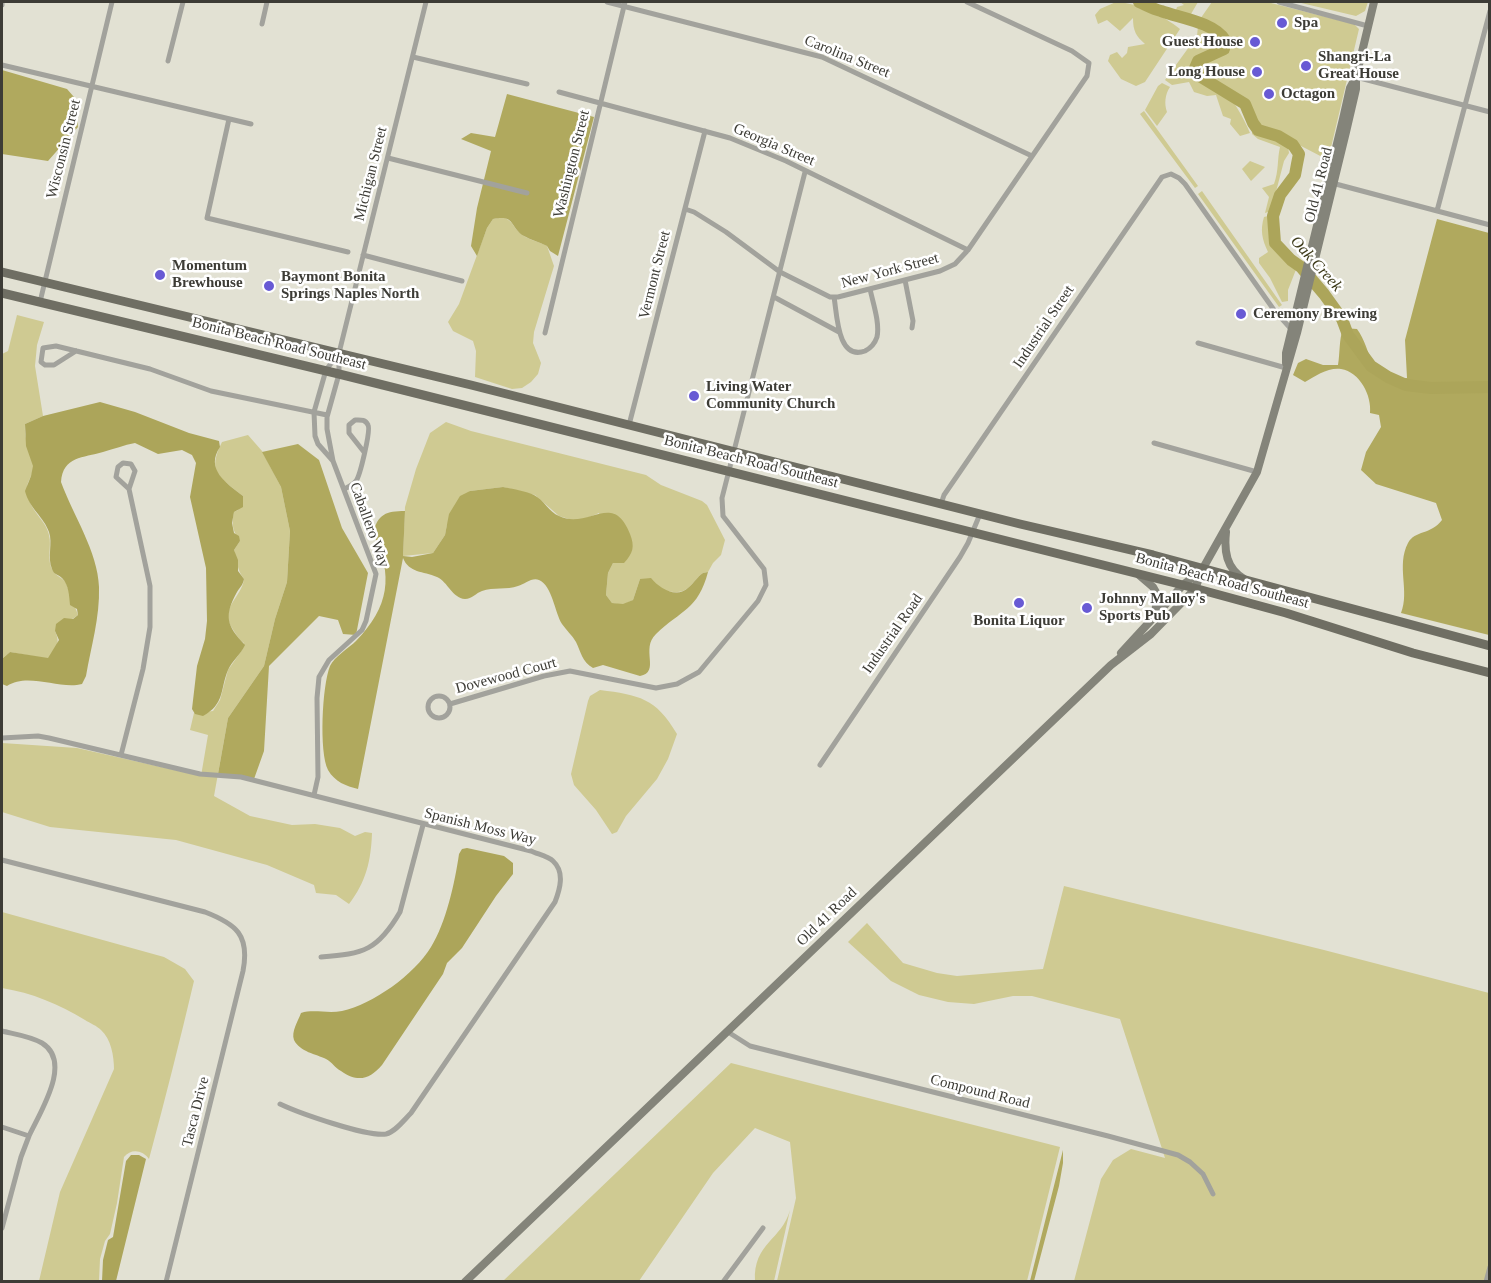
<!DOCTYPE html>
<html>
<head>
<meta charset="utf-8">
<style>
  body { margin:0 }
  #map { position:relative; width:1491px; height:1283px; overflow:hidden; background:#e2e1d3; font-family:"Times New Roman",serif }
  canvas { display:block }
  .frame { position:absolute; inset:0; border:3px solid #3d3c36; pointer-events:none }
</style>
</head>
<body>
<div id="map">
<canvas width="1491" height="1283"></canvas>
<div class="frame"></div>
</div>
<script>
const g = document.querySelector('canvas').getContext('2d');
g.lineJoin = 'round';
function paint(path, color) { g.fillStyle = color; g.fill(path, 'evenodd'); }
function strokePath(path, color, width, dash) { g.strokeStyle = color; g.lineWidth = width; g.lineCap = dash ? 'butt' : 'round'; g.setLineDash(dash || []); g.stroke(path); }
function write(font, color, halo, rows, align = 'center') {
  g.font = font + ' "Times New Roman",serif'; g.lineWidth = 5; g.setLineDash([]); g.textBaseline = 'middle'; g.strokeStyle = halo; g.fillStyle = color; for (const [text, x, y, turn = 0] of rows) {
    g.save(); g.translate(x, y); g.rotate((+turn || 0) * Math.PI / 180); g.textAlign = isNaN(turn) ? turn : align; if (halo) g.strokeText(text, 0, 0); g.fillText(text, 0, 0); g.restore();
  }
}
const green = new Path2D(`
  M 1116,2 C 1136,2 1164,16 1180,29 L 1145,82 L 1136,86 L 1121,79 L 1108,61 L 1110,55 L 1117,52 L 1122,58 L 1127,53 L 1128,47 L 1145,44 C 1136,36 1133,31 1133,18 L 1120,31 L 1107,20 L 1098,24 L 1095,15 L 1100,9 Z
  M 1180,2 L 1198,2 L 1191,14 L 1175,13 L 1177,7 L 1184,5 Z
  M 1212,2 L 1267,2 L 1354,24 L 1359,29 L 1328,160 L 1278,134 L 1260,129 L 1247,101 L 1197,73 L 1199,62 L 1225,50 C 1228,29 1215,28 1198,22 Z
  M 1297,2 L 1368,2 L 1365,11 L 1356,16 Z
  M 1198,26 L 1214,34 L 1216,47 L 1213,52 L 1198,57 L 1192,71 C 1205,86 1206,81 1221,88 C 1230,93 1246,122 1250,133 L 1240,136 L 1230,124 L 1231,119 L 1223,116 L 1216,95 L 1207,96 L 1194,92 L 1189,82 L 1172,85 L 1165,80 L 1197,36 Z
  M 1162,83 L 1170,87 C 1165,94 1164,104 1167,112 L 1157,126 L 1145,110 L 1158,86 Z
  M 1144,111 L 1198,186 L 1195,188 L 1140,114 Z
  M 1252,130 L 1270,136 L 1288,146 L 1289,153 L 1284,161 L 1271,211 L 1265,213 L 1269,197 L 1262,188 L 1274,184 C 1279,170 1277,160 1280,147 L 1258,139 L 1252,134 Z
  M 1250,161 L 1265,167 L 1251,181 L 1242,169 Z
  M 1202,191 L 1282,305 L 1279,307 L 1198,194 Z
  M 1268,216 L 1271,219 L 1276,248 L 1297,267 L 1288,290 L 1288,301 L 1282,302 L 1270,278 L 1259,263 L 1259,258 L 1268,252 C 1262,239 1260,230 1264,217 Z
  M 503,217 C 515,223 512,226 520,233 C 527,240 538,241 547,246 L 554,266 L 534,332 L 533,343 L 541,363 L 538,374 L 531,382 L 522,388 L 512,389 L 475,377 L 476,351 L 473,341 L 453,331 L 448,322 L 459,304 L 487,228 L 493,219 Z
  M 17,315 L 44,322 L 37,345 L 35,366 L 43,416 L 25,424 C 24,438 29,450 33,464 C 35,474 26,481 27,490 C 29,512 46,519 49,535 C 52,546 46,560 53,571 C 56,576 63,578 66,583 L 78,615 L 55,631 C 61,645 56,647 48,659 L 10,652 L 2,659 L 2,354 L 8,351 Z
  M 446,422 L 471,431 L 646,475 L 661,485 L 702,501 L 707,505 L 725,540 L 721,555 L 713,563 L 708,572 L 703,573 C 697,577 694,583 689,587 C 676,600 654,585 640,579 L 633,600 L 623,605 L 612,603 L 606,595 L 608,573 L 613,563 L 599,513 L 580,521 L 569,519 L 559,516 L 535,495 L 503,487 L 470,491 L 447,525 L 445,535 L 433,553 L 403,556 L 405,507 L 416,469 L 430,433 Z
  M 248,435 L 262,451 L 281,487 L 290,531 L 287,582 L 275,619 L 264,666 L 228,718 L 214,796 L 250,816 L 292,825 L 315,824 L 340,828 L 355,836 L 365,832 L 372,833 C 371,861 366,882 349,904 L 336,895 L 316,893 L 314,885 L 267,865 L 176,840 L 50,827 L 2,812 L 2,743 L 77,748 L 201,776 L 208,735 L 190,730 L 194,713 L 213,711 L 220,700 L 228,670 L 242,650 L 244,643 C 238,639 236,634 232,628 C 219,608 242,597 244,579 C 237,570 237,561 234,550 L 240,541 C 233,532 231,524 234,512 L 238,510 L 243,496 C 218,476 207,472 222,442 Z
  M 600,690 C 639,695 656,698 677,734 L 668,759 L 657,779 L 626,816 L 617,832 L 612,834 L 596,810 L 574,785 L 571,774 L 588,701 L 590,696 Z
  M 1064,886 L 1324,950 L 1489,993 L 1490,1267 L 1486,1281 L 1074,1281 L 1101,1179 L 1113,1160 L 1131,1149 L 1165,1158 L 1120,1019 L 1032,996 L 1013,996 L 974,1004 L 948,1002 L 919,995 L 891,981 L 848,942 L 867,923 L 903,963 L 937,973 L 957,976 L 1043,969 Z
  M 2,912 L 164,957 L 185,969 L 194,981 C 180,1040 165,1100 149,1159 C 143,1150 131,1148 124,1157 L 117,1203 L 110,1234 L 105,1241 L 100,1259 L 99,1281 L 39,1281 L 60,1192 L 114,1069 C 114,1056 111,1039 101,1030 C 97,1026 90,1023 85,1020 C 59,1004 32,993 2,988 Z
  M 731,1063 L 1060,1147 L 1027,1281 L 777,1281 L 796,1198 L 790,1142 L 755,1128 L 713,1173 L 639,1281 L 503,1281 Z
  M 790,1210 L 774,1281 L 755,1281 C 753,1243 782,1240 790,1210 Z`);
const forest = new Path2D(`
  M 2,70 L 67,89 L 74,97 L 78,127 L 48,161 L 2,154 Z
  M 507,94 L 594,117 L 558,256 L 550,251 L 547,246 C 539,242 531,240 524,236 C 509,227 516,214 493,219 L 487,228 L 477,256 L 471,246 L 477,208 L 491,151 L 461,139 L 471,133 L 495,137 Z
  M 1437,219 L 1489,233 L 1489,635 L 1401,613 C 1410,591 1396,566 1408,543 C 1415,530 1431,535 1442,520 L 1436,503 L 1376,484 L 1361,470 L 1366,452 L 1381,427 L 1379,415 L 1370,413 C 1372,396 1360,372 1341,369 C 1329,367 1315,376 1305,382 L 1293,375 L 1298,363 L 1306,359 L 1323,365 L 1338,365 C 1340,352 1339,340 1343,328 L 1357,329 C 1374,352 1367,384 1407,378 L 1405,340 Z
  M 298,444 L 319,460 L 342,528 L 368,573 L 356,635 L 343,634 L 338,620 L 319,616 L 269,666 L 264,751 L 254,779 L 218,774 L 228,718 L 264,666 L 275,619 L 287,582 L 290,531 L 281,487 L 262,452 Z
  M 503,487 C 513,489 525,491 534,495 C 544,500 549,512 559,516 C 589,530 613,490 630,534 C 635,547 633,553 624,563 L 613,563 L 608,573 L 606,595 L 612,603 L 623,604 L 633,600 L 640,579 L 651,578 C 660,589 677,599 689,587 C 694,583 697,577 703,573 L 708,572 C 698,610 681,610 656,634 C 640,649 661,672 640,676 L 603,665 L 593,668 C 582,662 581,652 576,642 C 572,635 566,630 562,624 C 555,613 552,585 539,580 C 532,577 525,584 518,586 C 507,590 493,587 482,591 C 476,593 472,599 465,599 C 452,598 448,582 437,577 C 423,571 409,573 403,558 L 358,789 C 346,786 335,782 328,770 C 319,752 322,686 330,666 C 334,657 349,648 356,641 C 389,607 394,576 373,533 C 378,514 386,511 405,511 L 403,556 L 412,557 L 433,553 L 445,535 L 449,514 L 460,496 L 470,491 Z
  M 1063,1150 L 1063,1163 L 1059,1186 L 1034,1281 L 1030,1281 Z`);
const water = new Path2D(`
  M 100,402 L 135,412 L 189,433 L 219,441 L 220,447 C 205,469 226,483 243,496 L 243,507 L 234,512 L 232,523 L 234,533 L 239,536 L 240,541 L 234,550 L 238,560 L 238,571 L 244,579 C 243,585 240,587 237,592 C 224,616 226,625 245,645 C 241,654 232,661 228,670 C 220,689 225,704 203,716 L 195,714 L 192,709 L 197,666 L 205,639 L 207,621 L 206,568 L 190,497 L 196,463 L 192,455 L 182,450 L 158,454 L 135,443 C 124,445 114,449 103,452 C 83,458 63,456 61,482 C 73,515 98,552 99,587 C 100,617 91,647 86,676 L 82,684 C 60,690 28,672 7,686 L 2,684 L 2,659 L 10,652 L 48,658 L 59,640 L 55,631 L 56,624 L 64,618 L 73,619 L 78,615 L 77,609 L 70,605 C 69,596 69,585 62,578 C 58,574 54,575 52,569 C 47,557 53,543 49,532 C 44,517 29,508 25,491 L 31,476 L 33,466 L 26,446 L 25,424 L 43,416 Z
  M 467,848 L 504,856 L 513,863 L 513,874 L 496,896 L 462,948 L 447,963 L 443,974 L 382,1065 C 370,1079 358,1083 341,1071 C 335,1068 332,1062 326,1059 C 316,1054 300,1052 294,1040 C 291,1032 298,1021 301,1013 C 314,1009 328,1014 342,1011 C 373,1004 414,975 431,947 C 446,923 455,882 459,854 L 462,849 Z
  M 131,1155 L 139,1155 L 146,1159 L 116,1281 L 102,1281 L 103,1260 L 108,1240 L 113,1237 L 126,1161 Z`);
const river = new Path2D(`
  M 1139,2 C 1146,5 1153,9 1161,11 C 1180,18 1213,22 1225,40 L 1224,49 L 1198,61 L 1195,68 L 1196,74 L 1245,104 L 1253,123 L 1258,130 L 1278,136 L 1293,145 L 1299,154 L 1297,164 L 1295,175 L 1280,195 L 1273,216 L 1275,243 L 1291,260 L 1301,267 L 1324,294 L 1342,319 L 1348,335 L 1371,366 L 1388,377 L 1406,385 L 1431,388 L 1490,387`);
const street = new Path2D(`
  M 607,2 L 822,57 L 1032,156
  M 1279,2 L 1368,26
  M 2,5 L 2,2
  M 262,24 L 267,2
  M 413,57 L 527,84
  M 168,61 L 183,2
  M 2,65 L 251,124
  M 1356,77 L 1490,112
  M 559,92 L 730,138 L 786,161 L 968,250
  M 229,119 L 207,218 L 348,252
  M 388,158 L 527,193
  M 1332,183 L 1490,225
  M 685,209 L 694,212 L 726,232 L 780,272 L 830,297 L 838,297 L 940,271 L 955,264 L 968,250 L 1087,76 L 1089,63 L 1072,51 L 967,2
  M 1437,211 L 1490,11
  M 363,255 L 462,281
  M 905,280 L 913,321 L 912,328
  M 774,297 L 839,332
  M 834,297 C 837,313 837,361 865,351 C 871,348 875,343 877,337 C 880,323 873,303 870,289
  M 40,302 L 112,2
  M 545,333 L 625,2
  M 1198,343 L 1286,368
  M 76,351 L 54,365 L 45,365 L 41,362 L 43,348 L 56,346 L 150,369 L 211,391 L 327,415
  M 339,353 L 426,2
  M 629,425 L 705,131
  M 1154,443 L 1257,472
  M 344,489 C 348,487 353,485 356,481 C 360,476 371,430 368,425 C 365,419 360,420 355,420 L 349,425 L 349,433 L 364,452
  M 941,504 L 944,495 L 1162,177 L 1171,174 L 1179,178 L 1185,184 L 1274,310 L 1292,330
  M428 707a11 11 0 1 1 22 0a11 11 0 1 1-22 0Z
  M 450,704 L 544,676 L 570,671 L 656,688 L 677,684 L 699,672 L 758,601 L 766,585 L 764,569 L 723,516 L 722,498 L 805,172
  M 2,738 L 38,736 L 49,738 L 200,774 L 241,777 L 531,851 C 537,854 548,856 553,861 C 565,872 560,889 555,902 L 411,1113 C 404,1120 395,1132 386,1134 C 367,1137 299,1113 280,1104
  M 121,755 L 143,669 L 150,627 L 150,586 L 129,489 L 135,471 L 131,464 L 123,463 L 118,467 L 116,477 L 129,489
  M 820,765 L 960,557 L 968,543 L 980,514
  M 314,795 L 318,777 L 317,698 L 319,677 L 329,660 L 362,630 L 366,621 L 376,574 L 333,461 L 327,429 L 327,417 L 339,374 L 339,353 L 326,370 L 314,412 L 315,436 L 318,444 L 333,461
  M 2,860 L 205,912 C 236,924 250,935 243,971 L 166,1282
  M 321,957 C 364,954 378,950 400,912 L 423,825
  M 2,1031 C 14,1034 30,1036 42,1043 C 73,1062 40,1112 29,1136
  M 728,1032 L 750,1046 L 1108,1136 L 1178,1155 L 1190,1162 L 1203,1174 L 1213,1194
  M 2,1127 L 29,1136 L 21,1157 L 2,1228
  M 723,1282 L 763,1228
  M 1486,1282 L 1490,1267`);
const secondary = new Path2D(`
  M 1286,363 L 1286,353 L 1343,119 L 1350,88 L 1356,77 L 1374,2
  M 1226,532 C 1224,551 1226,568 1244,579
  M 1156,615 L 1183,585 L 1201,571
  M 1121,653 L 1155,616 L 1157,594 L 1153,587 L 1139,575
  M 465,1282 L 1111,665 L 1151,634 L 1195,589 L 1202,570 L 1257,472 L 1297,333 L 1346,132 L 1356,89 L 1356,77`);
const primary = new Path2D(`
  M 2,272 L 471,385 L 1020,524 L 1153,555 L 1490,646
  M 2,293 L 339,374 L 1183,585 L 1286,613 L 1413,653 L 1490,673`);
const markers = [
  [1282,23,6,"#685ad4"],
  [1255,42,6,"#685ad4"],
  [1306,66,6,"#685ad4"],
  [1257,72,6,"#685ad4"],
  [1269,94,6,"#685ad4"],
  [160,275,6,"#685ad4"],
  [269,286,6,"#685ad4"],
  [1241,314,6,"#685ad4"],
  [694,396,6,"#685ad4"],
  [1019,603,6,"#685ad4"],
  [1087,608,6,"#685ad4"]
];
const poiNames = [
  ["Spa",1294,23],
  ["Guest House",1243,42,"right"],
  ["Shangri-La",1318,57],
  ["Great House",1318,74],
  ["Long House",1245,72,"right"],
  ["Octagon",1281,94],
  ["Momentum",172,266],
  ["Brewhouse",172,283],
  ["Baymont Bonita",281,277],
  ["Springs Naples North",281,294],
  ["Ceremony Brewing",1253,314],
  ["Living Water",706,387],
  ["Community Church",706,404],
  ["Johnny Malloy's",1099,599],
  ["Sports Pub",1099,616],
  ["Bonita Liquor",1019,621,"center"]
];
const streetNames = [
  ["Carolina Street",847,57,22],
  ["Georgia Street",774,145,23],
  ["Wisconsin Street",64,149,-76],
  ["Washington Street",572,164,-76],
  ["Michigan Street",371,174,-76],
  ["Old 41 Road",1319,185,-76],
  ["New York Street",890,271,-15],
  ["Vermont Street",655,275,-76],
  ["Industrial Street",1044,327,-56],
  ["Bonita Beach Road Southeast",279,344,14],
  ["Bonita Beach Road Southeast",751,462,14],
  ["Caballero Way",369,525,70],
  ["Bonita Beach Road Southeast",1222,581,15],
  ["Industrial Road",893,634,-55],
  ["Dovewood Court",506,676,-15],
  ["Spanish Moss Way",480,827,14],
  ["Old 41 Road",827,917,-44],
  ["Compound Road",980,1092,14],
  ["Tasca Drive",196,1112,-76]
];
const waterNames = [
  ["Oak Creek",1316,264,48]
];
paint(green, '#cfca92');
paint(forest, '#b0a95e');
paint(water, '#aca55a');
strokePath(river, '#aca55a', 12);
strokePath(street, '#a2a29c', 5);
strokePath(secondary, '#84847a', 8);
strokePath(primary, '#6f6e63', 9);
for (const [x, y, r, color] of markers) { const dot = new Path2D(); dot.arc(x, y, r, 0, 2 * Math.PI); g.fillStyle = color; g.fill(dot); strokePath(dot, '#fff', 2); }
write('bold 15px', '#3d3c36', '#fff', poiNames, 'left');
write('15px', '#3d3c36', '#fff', streetNames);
write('italic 16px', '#3d3a19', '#fff', waterNames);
</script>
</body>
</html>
